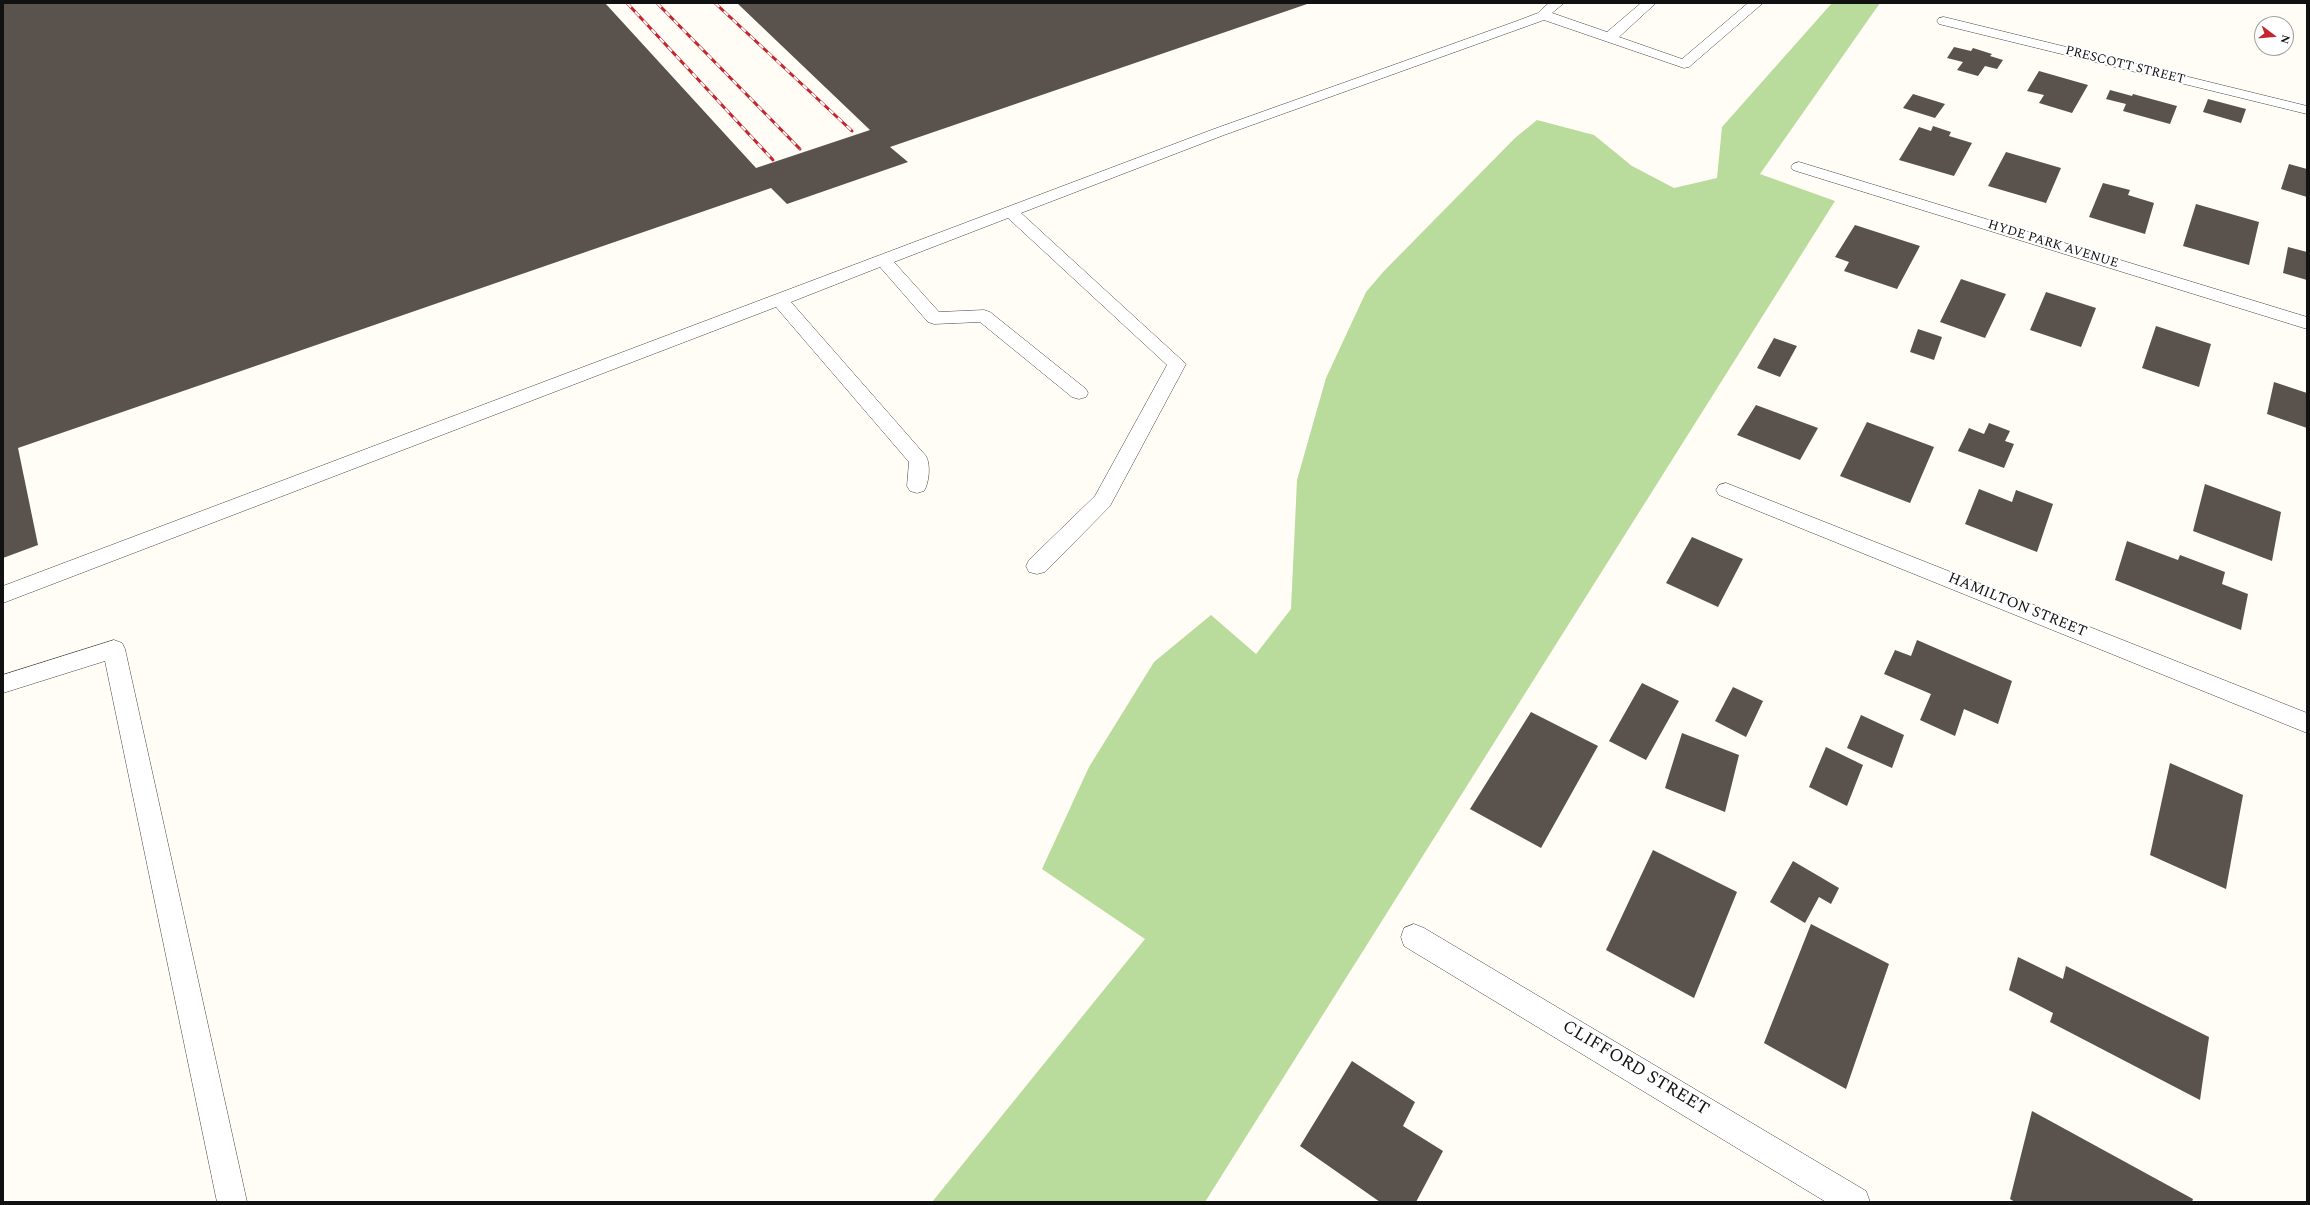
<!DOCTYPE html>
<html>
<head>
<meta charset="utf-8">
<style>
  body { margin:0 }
  #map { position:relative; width:2310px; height:1205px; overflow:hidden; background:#fffdf5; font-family:Spectral,serif }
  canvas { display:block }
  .frame { position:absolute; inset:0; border:4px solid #111; pointer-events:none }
  .north { position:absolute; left:2254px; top:16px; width:40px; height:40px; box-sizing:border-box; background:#fff; border:1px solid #a0a0a0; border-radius:50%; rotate:106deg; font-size:11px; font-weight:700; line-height:16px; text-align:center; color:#111 }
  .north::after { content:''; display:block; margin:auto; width:14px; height:18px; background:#c4262e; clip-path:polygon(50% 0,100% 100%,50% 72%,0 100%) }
</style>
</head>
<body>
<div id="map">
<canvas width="2310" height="1205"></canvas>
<div class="frame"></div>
<div class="north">N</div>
</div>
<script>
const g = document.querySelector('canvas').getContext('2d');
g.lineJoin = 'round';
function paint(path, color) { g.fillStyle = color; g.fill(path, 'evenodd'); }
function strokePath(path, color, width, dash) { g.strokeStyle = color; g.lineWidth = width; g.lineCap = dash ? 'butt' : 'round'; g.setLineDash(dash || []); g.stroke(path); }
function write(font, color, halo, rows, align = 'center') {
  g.font = font + ' Spectral,serif'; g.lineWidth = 4; g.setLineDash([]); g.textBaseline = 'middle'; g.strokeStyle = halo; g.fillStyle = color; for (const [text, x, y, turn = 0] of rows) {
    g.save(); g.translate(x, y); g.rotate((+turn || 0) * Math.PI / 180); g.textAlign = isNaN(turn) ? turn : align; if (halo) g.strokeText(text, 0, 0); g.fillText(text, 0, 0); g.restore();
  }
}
const forest = new Path2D(`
  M 1832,3 L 1880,3 L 1760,174 L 1835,201 L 1205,1202 L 932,1202 L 1145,939 L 1042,869 L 1089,767 L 1154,662 L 1211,615 L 1256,654 L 1291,609 L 1297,480 L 1326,378 L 1366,292 L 1384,271 L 1515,138 L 1537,120 L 1594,135 L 1632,166 L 1674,188 L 1717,178 L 1722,127 Z`);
const building = new Path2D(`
  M 3,3 L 605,3 L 756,168 L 870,130 L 737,3 L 1310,3 L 890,147 L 908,162 L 787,204 L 771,188 L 18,448 L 38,545 L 3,558 Z
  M 1954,47 L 1971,51 L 1973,48 L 1992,54 L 1990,56 L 2003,60 L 1997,69 L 1985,66 L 1978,76 L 1957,70 L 1963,62 L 1947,58 Z
  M 2039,71 L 2088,85 L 2072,113 L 2039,103 L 2044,95 L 2027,91 Z
  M 2110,90 L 2132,96 L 2133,94 L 2177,106 L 2170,124 L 2123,111 L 2126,104 L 2106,99 Z
  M 1913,94 L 1945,104 L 1935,118 L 1903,108 Z
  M 2208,99 L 2246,109 L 2241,123 L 2203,112 Z
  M 1933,126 L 1951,132 L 1949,136 L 1972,143 L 1954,176 L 1899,160 L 1919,127 L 1931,131 Z
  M 2006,152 L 2061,168 L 2046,203 L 1988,186 Z
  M 2289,164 L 2307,169 L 2307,197 L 2281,189 Z
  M 2103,183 L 2130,190 L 2128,195 L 2154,203 L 2145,234 L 2089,217 Z
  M 2196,204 L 2259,222 L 2249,265 L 2183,246 Z
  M 1855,225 L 1920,246 L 1897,289 L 1844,271 L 1849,262 L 1835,257 Z
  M 2288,247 L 2307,252 L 2307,280 L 2283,273 Z
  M 1961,279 L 2006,294 L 1985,338 L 1940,322 Z
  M 2046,292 L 2096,308 L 2081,347 L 2030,330 Z
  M 2156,326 L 2211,344 L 2199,387 L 2142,368 Z
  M 1918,329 L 1942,337 L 1934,360 L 1910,352 Z
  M 1774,338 L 1797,346 L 1780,377 L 1757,368 Z
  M 2274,382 L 2307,393 L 2307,428 L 2267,414 Z
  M 1756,405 L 1818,428 L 1800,460 L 1737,435 Z
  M 1867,422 L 1934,447 L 1910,503 L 1840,476 Z
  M 1989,423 L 2010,431 L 2005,441 L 2014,444 L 2004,468 L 1958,451 L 1969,428 L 1984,434 Z
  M 2205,484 L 2281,512 L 2272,561 L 2193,531 Z
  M 1979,489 L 2012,502 L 2016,490 L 2053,504 L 2037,552 L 1965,524 Z
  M 1692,537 L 1743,559 L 1718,607 L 1666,583 Z
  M 2127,541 L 2178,560 L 2180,555 L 2225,572 L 2222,584 L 2248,594 L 2241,630 L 2115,580 Z
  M 1917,640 L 2012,681 L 1998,724 L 1964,709 L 1955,736 L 1920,720 L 1931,694 L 1884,674 L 1895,650 L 1911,656 Z
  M 1642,683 L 1679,701 L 1646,760 L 1609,741 Z
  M 1733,687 L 1763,701 L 1746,737 L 1715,721 Z
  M 1531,712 L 1598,746 L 1541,848 L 1470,809 Z
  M 1861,715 L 1904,735 L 1892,768 L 1847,748 Z
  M 1682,733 L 1739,755 L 1725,812 L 1665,788 Z
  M 1826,747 L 1863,765 L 1847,806 L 1809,787 Z
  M 2170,763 L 2243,795 L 2226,889 L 2150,855 Z
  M 1653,850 L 1737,892 L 1694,998 L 1606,950 Z
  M 1793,861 L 1839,888 L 1831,904 L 1819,897 L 1805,923 L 1770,902 Z
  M 1811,924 L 1889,964 L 1846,1089 L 1764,1043 Z
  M 2018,957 L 2063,979 L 2066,966 L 2209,1037 L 2200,1100 L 2050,1022 L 2053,1013 L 2009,990 Z
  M 1352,1061 L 1415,1102 L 1403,1126 L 1443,1151 L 1416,1202 L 1380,1202 L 1300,1146 Z
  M 2032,1111 L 2193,1199 L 2192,1202 L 2015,1202 L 2010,1199 Z`);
const lane = new Path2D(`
  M 1549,3 L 1564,3 L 1552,13 L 1607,32 L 1641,3 L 1656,3 L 1619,37 L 1682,59 L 1748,3 L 1763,3 L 1689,67 L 1684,68 L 1544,20 L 1224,135 L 1021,213 L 1186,364 L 1110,506 L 1045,572 L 1037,574 L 1029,572 L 1026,566 L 1029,560 L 1095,496 L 1167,365 L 1008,218 L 894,262 L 939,312 L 984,310 L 990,312 L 1086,389 L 1088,393 L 1086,397 L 1079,399 L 1072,397 L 980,322 L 934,324 L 928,322 L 880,267 L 791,302 L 926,456 C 931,465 929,483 924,491 L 917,493 L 910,491 L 907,486 L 909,462 L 776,307 L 3,603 L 3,586 L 1214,129 L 1517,21 L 1538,13 Z
  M 114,640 L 122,643 L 125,649 L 247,1202 L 217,1202 L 105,661 L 3,693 L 3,675 Z`);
const street = new Path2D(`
  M 1944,17 L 2307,106 L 2307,114 L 1939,24 L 1937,21 L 1939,18 Z
  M 1799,162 L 2307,317 L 2307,329 L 1793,170 L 1791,167 L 1793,164 Z
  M 1726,483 L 2307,713 L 2307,733 L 1719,495 L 1716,490 L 1719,485 Z
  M 1414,924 L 1424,928 L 1866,1191 L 1870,1202 L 1826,1202 L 1404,946 L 1401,937 L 1404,928 Z`);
const rail = new Path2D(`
  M 627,3 L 773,160
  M 657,3 L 800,149
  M 715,3 L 852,131`);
const farStreetnames = [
  ["PRESCOTT STREET",2125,66,14],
  ["HYDE PARK AVENUE",2053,245,17]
];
const streetNames = [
  ["HAMILTON STREET",2017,606,22]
];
const nearStreetnames = [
  ["CLIFFORD STREET",1635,1069,31]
];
paint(forest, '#b9dc9c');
paint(building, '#5a524d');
strokePath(lane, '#444', 1);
strokePath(street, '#444', 1);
paint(lane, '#fff');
paint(street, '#fff');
strokePath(rail, '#c4262e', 3);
strokePath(rail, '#fff', 2, [6]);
write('13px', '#111', '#fff', farStreetnames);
write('15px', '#111', '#fff', streetNames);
write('18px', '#111', '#fff', nearStreetnames);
</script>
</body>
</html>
